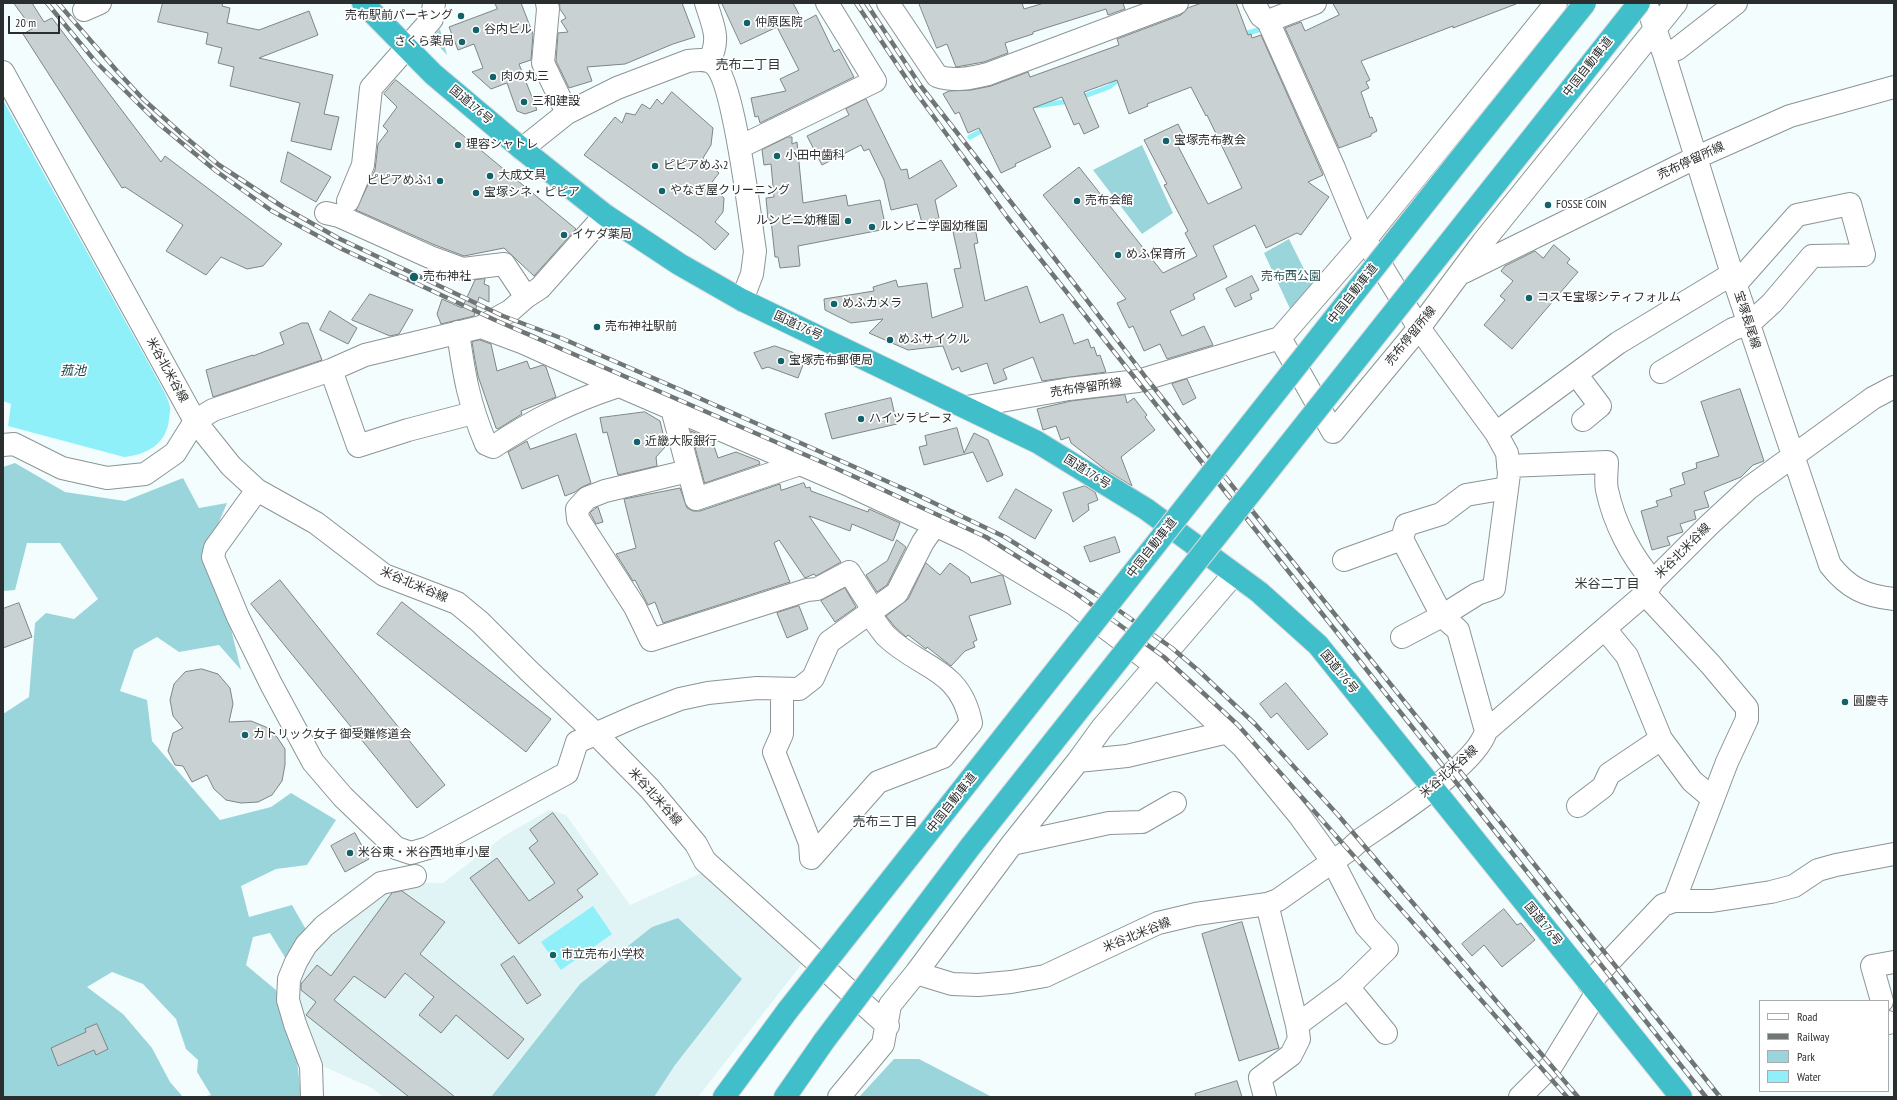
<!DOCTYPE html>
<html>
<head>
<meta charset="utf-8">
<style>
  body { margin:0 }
  #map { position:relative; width:1897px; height:1100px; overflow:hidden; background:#f4fdfe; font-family:"PT Sans Narrow",sans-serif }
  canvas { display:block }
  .frame { position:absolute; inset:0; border:4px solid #2b2e2f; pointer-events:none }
  .legend { position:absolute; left:1759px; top:1000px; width:130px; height:92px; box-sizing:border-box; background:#fff; border:1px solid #aaabac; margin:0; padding:5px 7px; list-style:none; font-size:12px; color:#2b2e2f }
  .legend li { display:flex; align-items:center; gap:8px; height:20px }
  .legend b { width:20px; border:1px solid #aaabac }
  .scale { position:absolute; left:8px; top:16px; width:52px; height:18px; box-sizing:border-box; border:2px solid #2b2e2f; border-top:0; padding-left:5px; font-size:12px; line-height:14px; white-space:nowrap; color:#2b2e2f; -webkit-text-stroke:3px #fff; paint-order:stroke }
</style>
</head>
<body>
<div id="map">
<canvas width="1897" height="1100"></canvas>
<div class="frame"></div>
<ul class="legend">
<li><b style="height:5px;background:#fff"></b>Road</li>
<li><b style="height:5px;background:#707576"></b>Railway</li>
<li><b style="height:11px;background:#9bd5dc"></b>Park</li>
<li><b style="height:11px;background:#8ff0fa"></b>Water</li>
</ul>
<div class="scale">20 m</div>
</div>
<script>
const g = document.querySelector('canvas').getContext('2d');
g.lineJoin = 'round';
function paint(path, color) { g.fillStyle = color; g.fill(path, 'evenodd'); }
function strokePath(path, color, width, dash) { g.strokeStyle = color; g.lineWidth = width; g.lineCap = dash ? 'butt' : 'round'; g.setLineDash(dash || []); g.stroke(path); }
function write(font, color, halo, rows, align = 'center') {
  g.font = font + ' "PT Sans Narrow","Noto Sans JP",sans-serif'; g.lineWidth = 3.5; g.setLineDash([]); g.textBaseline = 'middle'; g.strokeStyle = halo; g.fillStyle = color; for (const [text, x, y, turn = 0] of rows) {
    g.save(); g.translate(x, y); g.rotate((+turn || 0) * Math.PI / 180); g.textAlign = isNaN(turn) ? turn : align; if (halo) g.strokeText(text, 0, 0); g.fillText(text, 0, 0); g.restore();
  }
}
const built = new Path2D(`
  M 549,810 L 566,815 L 630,905 L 704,872 L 804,961 L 698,1097 L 383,1097 L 372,1088 L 318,1064 L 297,1003 L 301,966 L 310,950 L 398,882 L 443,883 L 504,836 Z`);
const green = new Path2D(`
  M 440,29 L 447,55 L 431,38 Z
  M 1142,145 L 1173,213 L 1142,234 L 1093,170 Z
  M 1289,239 L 1312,285 L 1292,313 L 1264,253 Z
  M 15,463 L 65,492 L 125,501 L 183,478 L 199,508 L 227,503 L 204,558 L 229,621 L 241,670 L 219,645 L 179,652 L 157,637 L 134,650 L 120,691 L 147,700 L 152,741 L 220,820 L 271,807 L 291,793 L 336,820 L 307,865 L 276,869 L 241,886 L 249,917 L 292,905 L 308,933 L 286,959 L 270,933 L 253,937 L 246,965 L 276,990 L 297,1060 L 301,1097 L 203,1097 L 211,1095 L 197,1072 L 198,1060 L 186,1049 L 176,1019 L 143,984 L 112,972 L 87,987 L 123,1014 L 152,1048 L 170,1082 L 183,1097 L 3,1097 L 3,714 L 29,697 L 35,623 L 46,613 L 74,619 L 98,599 L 60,543 L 27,543 L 15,590 L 3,591 L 3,467 Z
  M 678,918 L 742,979 L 675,1065 L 654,1097 L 491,1097 L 580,984 L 652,927 Z
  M 894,1059 L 919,1059 L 992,1097 L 859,1097 Z`);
const water = new Path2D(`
  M 3,100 L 154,373 C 159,383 168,396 170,407 C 171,410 169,415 169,419 C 167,444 146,455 124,457 L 8,426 L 11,404 L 3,401 Z
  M 593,906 L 612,934 L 561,970 L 541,942 Z`);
const stream = new Path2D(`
  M 1241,35 L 1258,30
  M 1079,98 L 1109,87 L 1122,77
  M 1036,106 L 1070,101
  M 970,137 L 985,129`);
const building = new Path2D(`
  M 14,3 L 32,3 L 44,22 L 52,18 L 161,162 L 165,156 L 282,244 L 263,266 L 247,269 L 221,257 L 206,275 L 166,251 L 183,225 L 125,187 L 122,188 L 23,34 L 32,29 Z
  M 163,3 L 223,3 L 222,6 L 230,8 L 227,23 L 259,30 L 309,11 L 318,35 L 259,58 L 333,75 L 324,114 L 339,117 L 331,150 L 291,141 L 300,103 L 230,86 L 234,67 L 218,63 L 222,48 L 206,44 L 208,33 L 158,22 Z
  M 495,3 L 521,3 L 533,34 L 531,60 L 519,64 L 537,110 L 525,114 L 517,111 L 507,83 L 491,89 L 472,72 L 483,68 L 474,44 L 458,50 L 449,27 L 497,9 Z
  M 560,3 L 682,3 L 695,37 L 673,44 L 625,64 L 587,67 L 592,81 L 569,88 L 556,61 L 558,33 L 568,32 L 561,21 L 566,18 L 560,9 Z
  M 722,3 L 793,3 L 803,22 L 816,15 L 834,52 L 839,49 L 854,77 L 760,123 L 758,116 L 755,117 L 751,98 L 786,91 L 780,79 L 799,70 L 777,27 L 741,44 Z
  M 919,3 L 1022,3 L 1024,9 L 1044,3 L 1123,3 L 1125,9 L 1108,15 L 1106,9 L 1033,32 L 1033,34 L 1005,43 L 1008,53 L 984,62 L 956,67 L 947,44 L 937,48 Z
  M 1202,3 L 1236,3 L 1248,35 L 1251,34 L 1252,38 L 1261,35 L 1323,175 L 1308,182 L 1329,197 L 1301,235 L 1297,233 L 1266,248 L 1255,225 L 1213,246 L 1227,277 L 1193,294 L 1195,299 L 1170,311 L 1182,336 L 1204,326 L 1213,345 L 1167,359 L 1160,344 L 1144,351 L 1133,326 L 1129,328 L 1117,303 L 1126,299 L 1043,195 L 1079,167 L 1163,273 L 1197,256 L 1185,233 L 1188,231 L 1164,185 L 1167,184 L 1144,140 L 1178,124 L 1187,142 L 1178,146 L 1208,204 L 1242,188 L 1207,115 L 1206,116 L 1191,87 L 1147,104 L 1148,106 L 1129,114 L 1117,80 L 1084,92 L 1099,127 L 1084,134 L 1079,123 L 1074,125 L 1062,97 L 1033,108 L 1051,147 L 1015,164 L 1016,166 L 1001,173 L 979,128 L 968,133 L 959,112 L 955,114 L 943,94 L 949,91 L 971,90 L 991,86 L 1028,72 L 1030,77 L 1119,45 L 1117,39 L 1181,15 L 1188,8 Z
  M 1333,3 L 1516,3 L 1516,4 L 1453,28 L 1453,26 L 1361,61 L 1370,80 L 1366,82 L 1369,88 L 1361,92 L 1370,118 L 1372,117 L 1377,131 L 1371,134 L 1371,136 L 1339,148 L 1285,28 L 1301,22 L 1305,31 L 1339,15 Z
  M 396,80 L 576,229 L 534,276 L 504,248 L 464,256 L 435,245 L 356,210 L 375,170 L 378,144 L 388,131 L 383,126 L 397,107 L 384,94 Z
  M 672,92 L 713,128 L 711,145 L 703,158 L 719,173 L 709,186 L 724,198 L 723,212 L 715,222 L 729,234 L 715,250 L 701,238 L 584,155 L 615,117 L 622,123 L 626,113 L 635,115 L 642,104 L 650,109 L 657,99 L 662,104 Z
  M 866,99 L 901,170 L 907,169 L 909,179 L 941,160 L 957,186 L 935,200 L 939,218 L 922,223 L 917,204 L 891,210 L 884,180 L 869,149 L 864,151 L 861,145 L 822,165 L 807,136 L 849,115 L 846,109 Z
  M 788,137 L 792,137 L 792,144 L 797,142 L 803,203 L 846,195 L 848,206 L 880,200 L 886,229 L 798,246 L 800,266 L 780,268 L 778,257 L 775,257 L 771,220 L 768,220 L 766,198 L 774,197 L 771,164 L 764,165 L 762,150 Z
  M 288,152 L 331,177 L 316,202 L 281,182 Z
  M 974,223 L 978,243 L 974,244 L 985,301 L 1027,286 L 1040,323 L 1063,314 L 1074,344 L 1088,339 L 1091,348 L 1094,347 L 1097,356 L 1100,355 L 1106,372 L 1042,381 L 1033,357 L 1003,369 L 1007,379 L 994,384 L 987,363 L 961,372 L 959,367 L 952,370 L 943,346 L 908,350 L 869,333 L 883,319 L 851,323 L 825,310 L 824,299 L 874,291 L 873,287 L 896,280 L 898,287 L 927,283 L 932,318 L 963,307 L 954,269 L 961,268 L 952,227 Z
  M 1554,245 L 1570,259 L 1567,263 L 1578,272 L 1512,349 L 1484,325 L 1505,300 L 1500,296 L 1513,281 L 1501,271 L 1505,266 L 1535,251 L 1543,258 Z
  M 1252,276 L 1259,290 L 1250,294 L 1252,299 L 1235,307 L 1226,289 Z
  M 485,279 L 484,284 L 489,286 L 489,302 L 479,297 L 474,316 L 441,324 L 437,314 L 442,299 L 462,308 L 475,280 Z
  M 370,294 L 413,310 L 399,334 L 390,336 L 352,320 Z
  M 330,311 L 357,328 L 348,344 L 320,330 Z
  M 302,323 L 308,323 L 322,360 L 213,397 L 206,370 L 253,355 L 253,356 L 284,344 L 280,333 Z
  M 480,340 L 491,344 L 497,371 L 527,361 L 530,369 L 543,365 L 546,367 L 556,397 L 521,411 L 522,414 L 498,429 L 496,428 L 478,376 L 475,360 L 472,342 Z
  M 775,346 L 806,357 L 798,378 L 768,367 L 762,369 L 754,353 Z
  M 1187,379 L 1196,398 L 1183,405 L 1172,384 Z
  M 1740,389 L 1764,461 L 1753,465 L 1741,477 L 1704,492 L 1709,507 L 1694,511 L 1696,519 L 1680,524 L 1683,532 L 1667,537 L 1670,545 L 1652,550 L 1641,511 L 1658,506 L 1656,501 L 1672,496 L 1670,489 L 1685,484 L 1682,473 L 1697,468 L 1696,463 L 1719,456 L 1701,402 Z
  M 1125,395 L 1127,403 L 1134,398 L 1147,415 L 1145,417 L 1155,430 L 1121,457 L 1132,486 L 1106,470 L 1071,443 L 1069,437 L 1061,440 L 1056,426 L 1043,430 L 1037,409 L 1071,401 Z
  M 891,398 L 897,424 L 832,439 L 825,414 Z
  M 645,412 L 660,421 L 666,446 L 656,457 L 657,466 L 618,475 L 607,432 L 603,433 L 600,418 Z
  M 957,428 L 964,453 L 974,433 L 988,440 L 1003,475 L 987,482 L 973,452 L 924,465 L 919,447 L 927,445 L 925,436 Z
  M 691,431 L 712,440 L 718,458 L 736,452 L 759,461 L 760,464 L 705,483 Z
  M 576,434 L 591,483 L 582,487 L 575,492 L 565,496 L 558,475 L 522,489 L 508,452 L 527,441 L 530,449 Z
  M 804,483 L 806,488 L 810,487 L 811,491 L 868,512 L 869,509 L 900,523 L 893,541 L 852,524 L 850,531 L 809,516 L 841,562 L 816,576 L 814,574 L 805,578 L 779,540 L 774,543 L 790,582 L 663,623 L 655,602 L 648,605 L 635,580 L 633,581 L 616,554 L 636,548 L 624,499 L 680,488 L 687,508 L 693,511 L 700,511 L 780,484 L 781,490 Z
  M 1085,486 L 1095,492 L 1098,500 L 1088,504 L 1089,510 L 1073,522 L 1063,493 Z
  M 1016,489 L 1052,510 L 1035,539 L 999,518 Z
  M 598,507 L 603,522 L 596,524 L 590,513 Z
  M 1115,537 L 1120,552 L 1090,562 L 1084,547 Z
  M 897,540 L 906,547 L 887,585 L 877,592 L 866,575 L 887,561 Z
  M 926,563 L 940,575 L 950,563 L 969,577 L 971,583 L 1001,575 L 1003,576 L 1011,604 L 969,616 L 977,640 L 973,642 L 975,647 L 965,651 L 951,666 L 927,647 L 926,649 L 908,635 L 906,637 L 895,627 L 886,616 L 908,599 Z
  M 280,580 L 445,785 L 417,808 L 251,604 Z
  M 845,588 L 856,607 L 835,622 L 821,601 Z
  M 402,602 L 551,719 L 526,752 L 377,634 Z
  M 19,603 L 32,637 L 3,648 L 3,609 Z
  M 799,606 L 808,629 L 787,638 L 777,613 Z
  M 202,669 L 218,674 L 230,688 L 233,704 L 229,722 L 251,721 L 266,727 L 277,737 L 285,749 L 285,765 L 282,781 L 272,795 L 258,802 L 241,803 L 226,800 L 214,789 L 207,775 L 192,782 L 183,766 L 175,765 L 168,751 L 173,733 L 183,728 L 173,716 L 170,700 L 174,684 L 185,672 Z
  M 1286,683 L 1328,734 L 1308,750 L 1277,713 L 1271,718 L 1260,704 Z
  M 553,813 L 598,874 L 577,890 L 583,897 L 519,944 L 470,878 L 497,858 L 529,901 L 555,883 L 529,848 L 538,841 L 530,830 Z
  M 355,833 L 369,859 L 345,872 L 331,846 Z
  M 402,891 L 445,922 L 420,954 L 524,1039 L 508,1059 L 456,1015 L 441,1033 L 419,1015 L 434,997 L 405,973 L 385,998 L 354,976 L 334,1000 L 455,1097 L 409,1097 L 306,1015 L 316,1002 L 301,990 L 301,984 L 317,965 L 331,976 L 392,893 Z
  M 1504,909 L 1517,925 L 1521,923 L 1535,940 L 1502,967 L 1484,945 L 1472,956 L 1462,944 Z
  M 1242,922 L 1279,1048 L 1239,1061 L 1202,934 Z
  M 514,956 L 541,995 L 527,1004 L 501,965 Z
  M 97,1024 L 108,1049 L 96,1055 L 94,1050 L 58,1066 L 51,1048 L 86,1032 L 85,1029 Z
  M 1237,1081 L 1242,1097 L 1196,1097 L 1195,1094 Z`);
const minor = new Path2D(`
  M 547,3 L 548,9 L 543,63 L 567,113
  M 706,3 C 713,26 721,39 709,61
  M 888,3 L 937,76 C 953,82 972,78 988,74 L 1177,3
  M 1254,3 L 1261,16 L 1268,21 L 1334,168 L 1360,231 L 1419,328 L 1496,433 L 1507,453 L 1509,474 L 1494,588 L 1477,594 L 1442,616 L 1402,637
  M 1646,3 L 1664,54 L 1732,274 L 1830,565 C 1848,588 1865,596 1894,599
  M 84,10 L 100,3
  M 1268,21 L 1315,3
  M 1664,54 L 1677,49 L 1736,3
  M 3,72 L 195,421 L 231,466 L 257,490 L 316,523 L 384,575 L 457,603 L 480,622 L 529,671 L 596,734 L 650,789 L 696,844 L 705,861 L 888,1026
  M 739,144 L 748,143 L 875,81 L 827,3
  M 522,149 L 567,113 L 617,88 L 688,61 C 697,60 706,58 714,64 C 734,81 750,219 755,251 L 752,274 L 742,300
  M 348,201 L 363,165 L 371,88 L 432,19 L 434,3
  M 326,213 L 339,216 L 430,257 L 463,269 L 504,264 L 526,297 L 540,288 L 605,215
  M 1464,272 L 1695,158 L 1790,116 L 1894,87
  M 481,327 L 510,311 L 526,297
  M 458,332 C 464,375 469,404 486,444 L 493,447 C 535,419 570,402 618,386
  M 1280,338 L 1333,432 L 1419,328 L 1483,242 L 1676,3
  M 331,370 L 358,446 L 408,430 L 473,413
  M 1661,372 L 1733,329 L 1749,324 L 1772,303 L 1812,256 L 1864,255 L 1850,204 L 1797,215 L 1735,285
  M 1576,374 L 1600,406 L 1583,420
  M 967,407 L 1069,389 L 1138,381 L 1280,338 L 1365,240 L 1556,3
  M 672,409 L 696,499 L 800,464
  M 1496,433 L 1618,343 L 1732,274
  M 3,445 L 14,444 L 62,468 L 107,478 L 145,474 L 175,453 L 195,421 L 213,410 L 331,370 L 365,355 L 481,327 L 524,343 L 608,381 L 851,486 L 967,540 L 1074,604 L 1156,666 L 1243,747 L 1299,815 L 1333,862 L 1366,926 L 1387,949 L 1348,987 L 1297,1025
  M 1508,466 L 1607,462 C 1607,471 1605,481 1607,490 C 1614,523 1631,556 1653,581
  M 688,471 L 605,491 L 587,498 L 577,509 L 578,519 L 635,607 L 651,640 L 807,590 L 817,589 L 849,572 L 874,611
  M 257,490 L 215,548 L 213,557 L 238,617 L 271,684 L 313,762 L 343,797 L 396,848 L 411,853 L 428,848 L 567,773 L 577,742 L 636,716 L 680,699 L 708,693 L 757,688 L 799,689 L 813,678 L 829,642 L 897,593 L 923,542 L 935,525
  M 1344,560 L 1402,539
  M 1645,594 L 1711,665 L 1747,708 L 1747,719 L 1727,762 L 1674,901
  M 1605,629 L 1627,656 L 1661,739 L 1692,781 L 1712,798
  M 782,689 L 782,734 L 774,752 L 810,843 L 811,858
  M 1486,731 L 1458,630 L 1442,616 L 1402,539 L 1406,525 L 1441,514 L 1466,495 L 1507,488
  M 1078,761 L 1127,756 L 1228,732
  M 1578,806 L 1603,787 L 1609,774 L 1661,739
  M 1012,844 L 1109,823 L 1142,822 L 1175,803
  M 811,858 L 878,782 L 943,757 L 971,723 C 960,667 920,669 886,636 C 880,629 875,621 869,614
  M 916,973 L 952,984 L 978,985 L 1011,982 L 1045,976 L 1158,923 L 1196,914 L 1267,904 L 1278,900 L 1349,850 L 1360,840 C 1390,819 1477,765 1486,731 L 1645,594 L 1653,581 L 1709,525 L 1749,488 L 1873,398 L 1894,387
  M 1589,983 L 1663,905 L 1674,901 L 1712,901 L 1771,892 L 1794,886 L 1818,870 L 1836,865 L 1894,854
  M 1348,987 L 1386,1033
  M 1882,1001 L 1872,966 L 1894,962
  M 1888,1022 L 1889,1023
  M 312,1097 L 311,1066 L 295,1024 L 288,1000 L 289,979 L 296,962 L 306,945 L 324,926 L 381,883 L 415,876
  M 839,1097 L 883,1044 L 890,1005 L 916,973 L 1012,844 L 1078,761 L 1102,728 L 1234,574
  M 1265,1097 L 1260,1078 L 1291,1055 L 1299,1039 L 1297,1025 L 1267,904
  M 1520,1097 L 1552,1065 L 1597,992`);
const highway = new Path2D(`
  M 363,3 L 433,74 L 522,149 L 605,215 L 679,264 L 742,300 L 1037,442 L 1146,509 L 1259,592 L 1318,645 L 1681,1097
  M 724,1097 L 788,1010
  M 785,1097 L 824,1041`);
const rail = new Path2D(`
  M 47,3 L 95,61 L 159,124 L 216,171 L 272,211 L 342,249 L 495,320 L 831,466 L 986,537 L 1074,592 L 1164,657 L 1238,725 L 1567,1097
  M 58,3 L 117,71 L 143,99 L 184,136 L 219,165 L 283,207 L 338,238 L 503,316 L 561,338 L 690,394 L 911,492 L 1005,537 L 1097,595 L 1172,648 L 1199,671 L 1255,724 L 1338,815 L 1578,1097
  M 856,3 L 912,87 L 1007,217 L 1706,1097
  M 866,3 L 920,85 L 1080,291 L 1147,379 L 1720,1097`);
const highwayBridge = new Path2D(`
  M 788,1010 L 1456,164 L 1585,3
  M 824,1041 L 970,847 L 1639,3`);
const markers = [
  [461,16,4,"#126269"],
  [747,23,4,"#126269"],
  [476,30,4,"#126269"],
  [462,42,4,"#126269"],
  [493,77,4,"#126269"],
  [524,102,4,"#126269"],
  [1166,141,4,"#126269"],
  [458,145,4,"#126269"],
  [777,156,4,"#126269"],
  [655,166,4,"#126269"],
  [490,176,4,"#126269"],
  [440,181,4,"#126269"],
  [662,191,4,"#126269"],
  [476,193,4,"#126269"],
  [1077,201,4,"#126269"],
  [1548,205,4,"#126269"],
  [848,221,4,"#126269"],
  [872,227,4,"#126269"],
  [564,235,4,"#126269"],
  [1118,255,4,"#126269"],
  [414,277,5,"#126269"],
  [1529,298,4,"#126269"],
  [834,304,4,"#126269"],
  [597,327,4,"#126269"],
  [890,340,4,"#126269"],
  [781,361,4,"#126269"],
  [861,419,4,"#126269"],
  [637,442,4,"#126269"],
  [1845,702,4,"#126269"],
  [245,735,4,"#126269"],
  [350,853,4,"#126269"],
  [553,955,4,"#126269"]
];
const poiNames = [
  ["売布駅前パーキング",453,16,"right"],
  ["仲原医院",755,23],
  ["谷内ビル",484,30],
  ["さくら薬局",454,42,"right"],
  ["肉の丸三",501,77],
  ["三和建設",532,102],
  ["宝塚売布教会",1174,141],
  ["理容シャトレ",466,145],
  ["小田中歯科",785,156],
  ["ピピアめふ2",663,166],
  ["大成文具",498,176],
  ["ピピアめふ1",432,181,"right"],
  ["やなぎ屋クリーニング",670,191],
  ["宝塚シネ・ピピア",484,193],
  ["売布会館",1085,201],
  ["FOSSE COIN",1556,205],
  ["ルンビニ幼稚園",840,221,"right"],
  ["ルンビニ学園幼稚園",880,227],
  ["イケダ薬局",572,235],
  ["めふ保育所",1126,255],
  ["売布神社",423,277],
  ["コスモ宝塚シティフォルム",1537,298],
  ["めふカメラ",842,304],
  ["売布神社駅前",605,327],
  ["めふサイクル",898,340],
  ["宝塚売布郵便局",789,361],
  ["ハイツラピーヌ",869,419],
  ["近畿大阪銀行",645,442],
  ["圓慶寺",1853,702],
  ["カトリック女子 御受難修道会",253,735],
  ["米谷東・米谷西地車小屋",358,853],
  ["市立売布小学校",561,955]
];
const streetNames = [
  ["中国自動車道",1588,67,-52],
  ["国道176号",471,105,40],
  ["売布停留所線",1691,161,-25],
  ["中国自動車道",1353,294,-52],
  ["宝塚長尾線",1747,320,72],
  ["国道176号",798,326,25],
  ["売布停留所線",1411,336,-51],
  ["米谷北米谷線",167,370,61],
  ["売布停留所線",1086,388,-8],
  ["国道176号",1087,472,32],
  ["中国自動車道",1152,548,-52],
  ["米谷北米谷線",1683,551,-45],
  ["米谷北米谷線",414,585,23],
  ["国道176号",1339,672,51],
  ["米谷北米谷線",1449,772,-41],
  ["米谷北米谷線",655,797,48],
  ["中国自動車道",952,803,-52],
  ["国道176号",1543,924,51],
  ["米谷北米谷線",1137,935,-22]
];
const parkNames = [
  ["売布西公園",1291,277]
];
const neighbourhoodNames = [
  ["売布二丁目",748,65],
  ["米谷二丁目",1607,584],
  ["売布三丁目",885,822]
];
const waterNames = [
  ["菰池",73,371]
];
paint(built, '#e0f3f5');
paint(green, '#9bd5dc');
paint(water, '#8ff0fa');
strokePath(stream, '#8ff0fa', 5);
paint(building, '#c9d1d2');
strokePath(building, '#7d8585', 1);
strokePath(minor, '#8c9495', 24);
strokePath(highway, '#d9d9da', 24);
strokePath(minor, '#fff', 22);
strokePath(highway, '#40bfcb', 22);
strokePath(rail, '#707576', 4.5);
strokePath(rail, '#fff', 3, [9]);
strokePath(highwayBridge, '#d9d9da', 24, []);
strokePath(highwayBridge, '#40bfcb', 22);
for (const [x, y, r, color] of markers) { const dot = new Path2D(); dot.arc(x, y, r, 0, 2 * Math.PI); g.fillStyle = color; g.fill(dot); strokePath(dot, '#fff', 1.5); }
write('12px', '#2b2e2f', '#fff', poiNames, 'left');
write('12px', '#2b2e2f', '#fff', streetNames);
write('12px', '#2a565a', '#fff', parkNames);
write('13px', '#32393a', '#fff', neighbourhoodNames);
write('italic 13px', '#184449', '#fff', waterNames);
</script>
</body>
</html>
